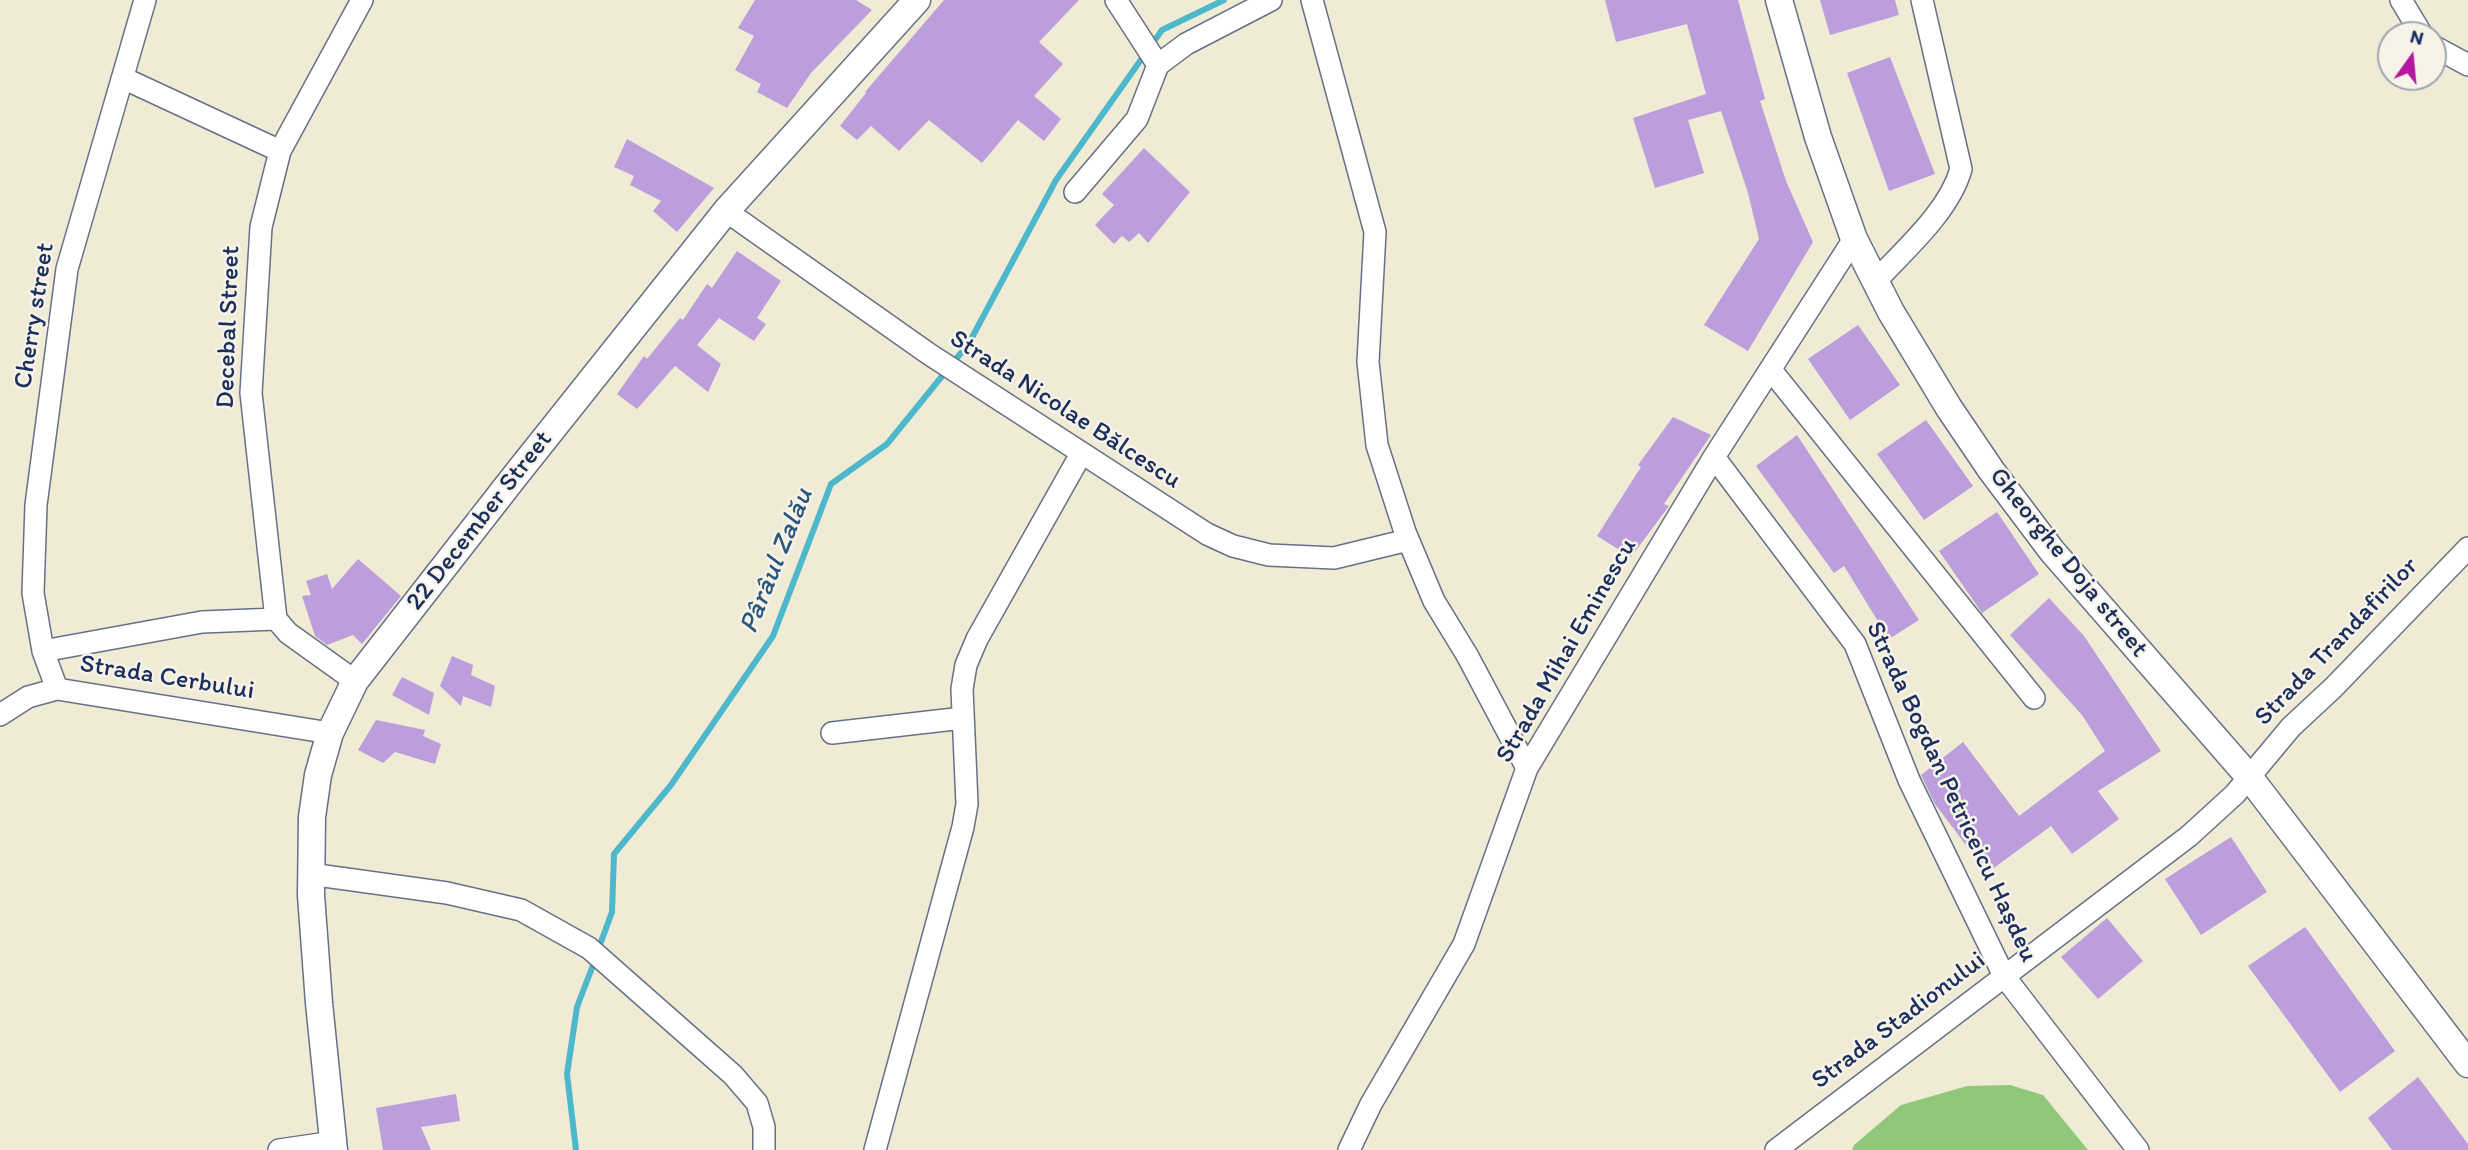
<!DOCTYPE html>
<html>
<head>
<meta charset="utf-8">
<style>
  body { margin:0 }
  #map { position:relative; width:2468px; height:1150px; overflow:hidden; background:#f0ebd5; font-family:Itim,sans-serif }
  canvas { display:block }
  .north { position:absolute; left:2377px; top:21px; width:70px; height:70px; box-sizing:border-box; background:#f7f3e8; border:2px solid #9fa5b1; border-radius:50%; rotate:15deg; font-size:19px; font-weight:700; line-height:28px; text-align:center; color:#1b2f5e }
  .north::after { content:''; display:block; margin:auto; width:24px; height:32px; background:#b5179e; clip-path:polygon(50% 0,100% 100%,50% 72%,0 100%) }
</style>
</head>
<body>
<div id="map">
<canvas width="2468" height="1150"></canvas>
<div class="north">N</div>
</div>
<script>
const g = document.querySelector('canvas').getContext('2d');
g.lineJoin = 'round';
function paint(path, color) { g.fillStyle = color; g.fill(path, 'evenodd'); }
function strokePath(path, color, width, dash) { g.strokeStyle = color; g.lineWidth = width; g.lineCap = dash ? 'butt' : 'round'; g.setLineDash(dash || []); g.stroke(path); }
function write(font, color, halo, rows, align = 'center') {
  g.font = font + ' Itim,sans-serif'; g.lineWidth = 5; g.setLineDash([]); g.textBaseline = 'middle'; g.strokeStyle = halo; g.fillStyle = color; for (const [text, x, y, turn = 0] of rows) {
    g.save(); g.translate(x, y); g.rotate((+turn || 0) * Math.PI / 180); g.textAlign = isNaN(turn) ? turn : align; if (halo) g.strokeText(text, 0, 0); g.fillText(text, 0, 0); g.restore();
  }
}
const green = new Path2D(`
  M 2010,1085 L 2043,1095 L 2088,1150 L 1852,1150 L 1854,1145 L 1901,1105 L 1967,1086 Z`);
const stream = new Path2D(`
  M 598,950 L 612,912 L 614,854 L 671,785 L 773,636 L 831,484 L 887,444 L 969,343 L 1056,180 L 1162,30 L 1224,0
  M 576,1150 L 567,1074 L 577,1007 L 595,960`);
const building = new Path2D(`
  M 755,0 L 856,0 L 872,10 L 811,73 L 787,108 L 757,92 L 761,84 L 735,70 L 754,36 L 738,28 Z
  M 944,0 L 1079,0 L 1039,42 L 1063,64 L 1034,96 L 1061,119 L 1044,141 L 1018,120 L 982,163 L 929,120 L 899,151 L 871,126 L 857,140 L 840,126 L 866,93 L 865,92 Z
  M 1605,0 L 1738,0 L 1765,99 L 1760,101 L 1786,181 L 1813,242 L 1748,351 L 1704,325 L 1759,239 L 1748,193 L 1721,111 L 1688,120 L 1704,173 L 1655,188 L 1633,118 L 1706,94 L 1687,24 L 1616,42 Z
  M 1820,0 L 1895,0 L 1899,15 L 1830,35 Z
  M 1890,57 L 1935,174 L 1889,191 L 1847,73 Z
  M 627,139 L 714,188 L 677,232 L 653,211 L 661,201 L 630,185 L 634,176 L 614,167 Z
  M 1144,148 L 1190,192 L 1148,243 L 1139,233 L 1129,242 L 1122,236 L 1114,244 L 1095,225 L 1114,205 L 1102,194 Z
  M 737,251 L 781,281 L 757,318 L 766,324 L 754,341 L 719,318 L 697,345 L 721,364 L 708,392 L 675,366 L 637,409 L 617,394 L 644,356 L 647,359 L 680,318 L 683,320 L 707,284 L 712,288 Z
  M 1858,325 L 1900,385 L 1850,420 L 1808,359 Z
  M 1673,417 L 1711,435 L 1664,504 L 1669,506 L 1631,557 L 1597,536 L 1641,467 L 1638,465 Z
  M 1926,420 L 1973,486 L 1924,520 L 1877,454 Z
  M 1797,435 L 1919,620 L 1889,639 L 1844,566 L 1834,573 L 1756,466 Z
  M 1997,512 L 2039,574 L 1982,613 L 1939,551 Z
  M 358,559 L 401,596 L 362,644 L 353,635 L 327,645 L 315,636 L 302,596 L 311,595 L 306,581 L 327,574 L 332,589 Z
  M 2049,598 L 2084,636 L 2161,751 L 2098,791 L 2119,819 L 2072,854 L 2051,826 L 1987,873 L 1935,804 L 1921,775 L 1963,742 L 2019,816 L 2105,751 L 2082,715 L 2010,635 Z
  M 452,656 L 473,665 L 471,675 L 495,686 L 491,707 L 463,696 L 461,706 L 440,686 Z
  M 402,677 L 434,693 L 429,715 L 392,695 Z
  M 376,720 L 425,730 L 423,736 L 441,744 L 435,764 L 395,752 L 383,763 L 358,750 Z
  M 2231,837 L 2267,892 L 2201,935 L 2165,879 Z
  M 2107,918 L 2143,961 L 2098,999 L 2061,957 Z
  M 2305,927 L 2395,1051 L 2340,1092 L 2248,966 Z
  M 2418,1077 L 2468,1144 L 2468,1150 L 2392,1150 L 2368,1118 Z
  M 456,1094 L 460,1121 L 421,1127 L 431,1150 L 383,1150 L 376,1108 Z`);
const minor = new Path2D(`
  M 1116,0 L 1158,65
  M 1312,0 L 1375,232 L 1368,362 L 1377,445 L 1405,532 L 1434,601 L 1467,655 L 1527,768
  M 2401,0 L 2422,35
  M 2433,46 L 2468,65
  M 123,78 L 280,151
  M 1075,192 L 1137,119 L 1158,65 L 1186,44 L 1271,0
  M 726,211 L 929,354 L 1207,534 L 1233,546 L 1269,555 L 1334,558 L 1408,540
  M 1875,282 C 1904,250 1949,212 1961,169 L 1922,0
  M 1771,370 L 2034,698
  M 1714,457 L 1855,644 L 1909,780 L 2004,976 L 2138,1150
  M 43,651 L 202,622 L 276,619
  M 355,681 L 288,633 L 276,619 L 251,393 L 261,227 L 280,151 L 362,0
  M 57,689 L 43,651 L 33,593 L 36,505 L 67,269 L 145,0
  M 0,715 L 28,697 L 57,689 L 330,733
  M 832,733 L 963,718
  M 310,874 L 447,893 L 521,910 L 589,948 L 733,1075 L 757,1103 L 764,1127 L 764,1150
  M 279,1150 L 334,1142
  M 875,1150 L 963,827 L 967,804 L 962,689 L 966,665 L 977,639 L 1081,454
  M 1349,1150 L 1371,1104 L 1464,944 L 1527,768 L 1714,457 L 1854,239
  M 1776,1150 L 2189,836 L 2235,794 L 2291,727 L 2334,687 L 2468,548`);
const major = new Path2D(`
  M 1779,0 L 1818,137 L 1854,239 L 1891,312 L 1949,408 L 1991,470 L 2052,551 L 2250,778 L 2468,1064
  M 334,1150 L 319,1003 L 311,895 L 312,817 L 318,775 L 330,733 L 355,681 L 515,476 L 726,211 L 917,0`);
const streetNames = [
  ["Cherry street",35,316,-81],
  ["Decebal Street",229,327,-88],
  ["Strada Nicolae Bălcescu",1065,410,33],
  ["22 December Street",480,521,-52],
  ["Gheorghe Doja street",2068,563,51],
  ["Strada Trandafirilor",2337,642,-46],
  ["Strada Mihai Eminescu",1567,651,-60],
  ["Strada Cerbului",167,678,9],
  ["Strada Bogdan Petriceicu Hașdeu",1951,792,65],
  ["Strada Stadionului",1899,1021,-37]
];
const waterNames = [
  ["Pârâul Zalău",777,561,-68]
];
paint(green, '#90c87b');
strokePath(stream, '#4db7cb', 6);
paint(building, '#bb9edb');
strokePath(minor, '#667188', 24);
strokePath(major, '#667188', 29);
strokePath(minor, '#fff', 21);
strokePath(major, '#fff', 26);
write('26px', '#1b2f5e', '#f7f3e8', streetNames);
write('italic 28px', '#2a587f', '#f7f3e8', waterNames);
</script>
</body>
</html>
